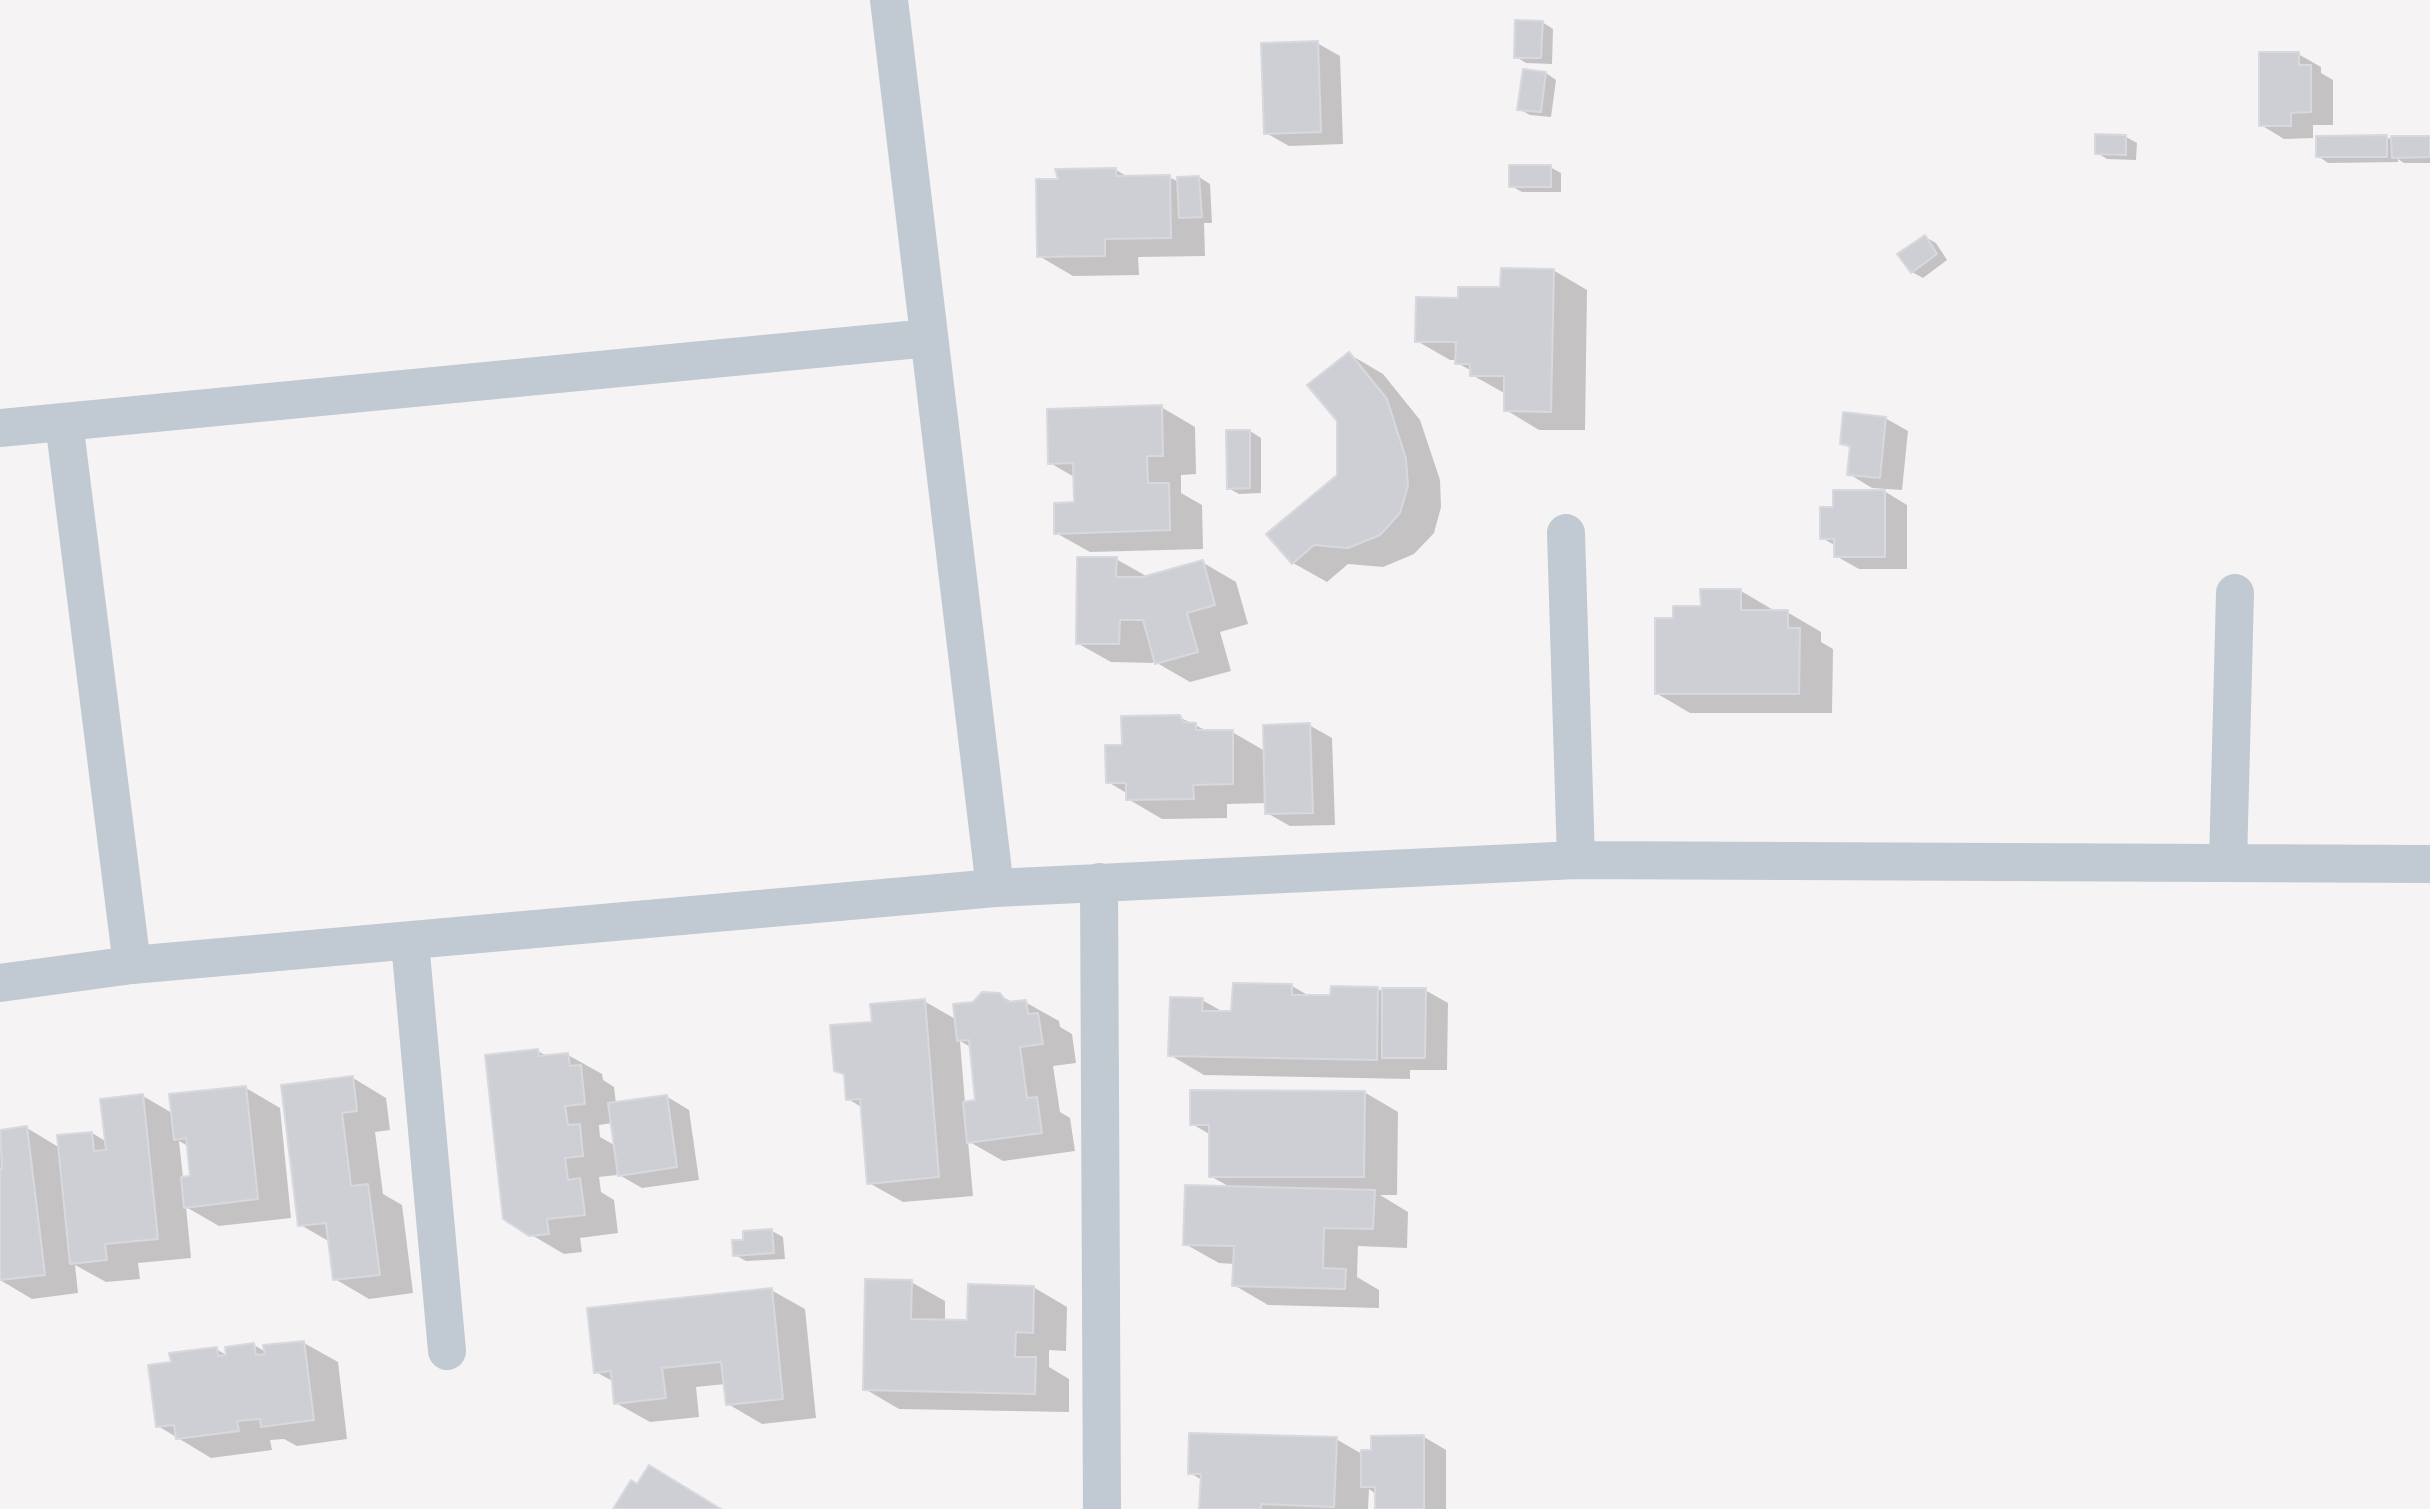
<!DOCTYPE html>
<html>
<head>
<meta charset="utf-8">
<style>
  body { margin:0 }
  canvas { display:block; background:#f5f3f3 }
</style>
</head>
<body>
<canvas width="2430" height="1509"></canvas>
<script>
const g = document.querySelector('canvas').getContext('2d');
g.lineJoin = 'round';
function paint(path, color) { g.fillStyle = color; g.fill(path, 'evenodd'); }
function strokePath(path, color, width, dash) { g.strokeStyle = color; g.lineWidth = width; g.lineCap = dash ? 'butt' : 'round'; g.setLineDash(dash || []); g.stroke(path); }
const shadow = new Path2D(`
  M 1542,22 L 1553,29 L 1552,64 L 1526,63 L 1516,57 Z
  M 1317,43 L 1340,56 L 1343,144 L 1289,146 L 1266,133 Z
  M 2298,54 L 2321,67 L 2321,73 L 2333,80 L 2333,125 L 2313,125 L 2313,138 L 2284,139 L 2261,125 Z
  M 1546,73 L 1556,80 L 1551,117 L 1530,115 L 1519,109 Z
  M 2126,137 L 2137,143 L 2136,160 L 2107,159 L 2097,153 Z
  M 2387,137 L 2393,141 L 2430,137 L 2430,163 L 2404,163 L 2398,159 L 2398,162 L 2328,163 L 2318,156 Z
  M 1550,167 L 1561,173 L 1561,192 L 1522,192 L 1511,186 Z
  M 1116,170 L 1130,178 L 1169,177 L 1179,182 L 1199,177 L 1210,184 L 1212,223 L 1204,223 L 1205,256 L 1138,257 L 1139,275 L 1073,276 L 1039,256 L 1060,181 Z
  M 1925,237 L 1936,243 L 1947,260 L 1923,278 L 1912,272 Z
  M 1553,270 L 1587,290 L 1585,430 L 1539,430 L 1506,410 L 1506,394 L 1472,375 L 1472,371 L 1457,363 L 1457,360 L 1450,360 L 1417,341 L 1460,299 L 1502,289 Z
  M 1349,354 L 1383,374 L 1420,420 L 1440,480 L 1441,507 L 1434,533 L 1414,554 L 1383,567 L 1348,564 L 1327,582 L 1293,563 L 1339,476 Z
  M 1161,407 L 1195,427 L 1196,474 L 1181,475 L 1181,493 L 1202,505 L 1203,549 L 1090,552 L 1056,533 L 1076,504 L 1076,478 L 1050,463 Z
  M 1885,418 L 1908,431 L 1902,490 L 1872,488 L 1849,474 L 1852,449 L 1841,443 Z
  M 1250,431 L 1261,438 L 1261,493 L 1239,494 L 1228,488 Z
  M 1884,491 L 1907,505 L 1907,569 L 1859,569 L 1836,556 L 1836,546 L 1822,538 L 1835,509 Z
  M 1116,559 L 1148,577 L 1202,562 L 1236,582 L 1248,624 L 1220,632 L 1231,671 L 1190,682 L 1157,663 L 1153,653 L 1153,663 L 1111,662 L 1077,643 Z
  M 1741,591 L 1775,611 L 1787,612 L 1821,632 L 1821,642 L 1833,649 L 1832,713 L 1690,713 L 1656,693 L 1674,620 Z
  M 1179,717 L 1209,732 L 1232,732 L 1265,751 L 1309,725 L 1332,738 L 1335,825 L 1290,826 L 1267,813 L 1267,803 L 1227,804 L 1227,818 L 1162,819 L 1128,799 L 1128,794 L 1108,782 L 1124,747 Z
  M 1292,986 L 1311,997 L 1331,997 L 1378,989 L 1384,992 L 1425,990 L 1448,1003 L 1447,1070 L 1410,1070 L 1410,1079 L 1204,1075 L 1170,1055 L 1202,1000 L 1225,1013 L 1233,1013 Z
  M 999,995 L 1014,1003 L 1025,1002 L 1059,1021 L 1060,1027 L 1072,1034 L 1076,1063 L 1053,1066 L 1060,1112 L 1070,1118 L 1075,1151 L 1003,1161 L 968,1141 L 973,1196 L 903,1202 L 869,1183 L 863,1108 L 848,1099 L 846,1076 L 836,1070 L 873,1023 L 924,1001 L 957,1020 L 974,1004 ZM 960,1041 L 972,1048 L 977,1102 L 965,1103 Z
  M 538,1051 L 548,1057 L 568,1055 L 602,1074 L 603,1080 L 614,1087 L 616,1104 L 666,1096 L 689,1110 L 699,1180 L 642,1188 L 616,1173 L 617,1175 L 599,1177 L 601,1192 L 614,1200 L 618,1233 L 580,1238 L 582,1252 L 564,1254 L 530,1234 ZM 613,1123 L 616,1146 L 600,1137 L 599,1125 Z
  M 353,1078 L 386,1098 L 390,1130 L 375,1132 L 383,1194 L 402,1205 L 413,1293 L 369,1299 L 335,1279 L 330,1242 L 299,1224 Z
  M 246,1088 L 280,1108 L 291,1218 L 219,1226 L 186,1207 L 191,1258 L 138,1263 L 140,1279 L 106,1282 L 75,1265 L 78,1293 L 32,1299 L 0,1280 L 0,1132 L 27,1128 L 60,1148 L 92,1133 L 107,1142 L 143,1096 L 172,1113 ZM 179,1141 L 188,1146 L 192,1177 L 183,1178 Z
  M 1364,1092 L 1398,1112 L 1397,1195 L 1380,1195 L 1408,1212 L 1407,1248 L 1358,1246 L 1357,1277 L 1379,1290 L 1379,1308 L 1268,1305 L 1234,1285 L 1235,1264 L 1219,1263 L 1185,1244 L 1232,1188 L 1210,1176 L 1211,1135 L 1192,1124 Z
  M 772,1231 L 783,1237 L 785,1259 L 746,1261 L 735,1255 L 745,1242 Z
  M 911,1282 L 945,1301 L 945,1321 L 968,1321 L 1033,1287 L 1067,1307 L 1066,1351 L 1049,1350 L 1049,1367 L 1069,1379 L 1069,1412 L 899,1409 L 865,1389 Z
  M 771,1290 L 805,1309 L 816,1418 L 762,1424 L 728,1404 L 725,1384 L 696,1387 L 699,1417 L 650,1422 L 616,1403 L 614,1382 L 596,1372 Z
  M 304,1343 L 338,1362 L 347,1439 L 297,1446 L 284,1439 L 270,1440 L 272,1450 L 211,1458 L 158,1426 L 173,1363 L 216,1349 L 228,1356 L 254,1345 L 266,1352 Z
  M 1424,1437 L 1446,1450 L 1446,1509 L 1376,1509 L 1376,1494 L 1369,1489 L 1368,1509 L 1201,1509 L 1202,1480 L 1190,1473 L 1336,1439 L 1362,1454 Z`);
const building = new Path2D(`
  M 1515,20 L 1543,21 L 1541,58 L 1514,58 Z
  M 1318,41 L 1321,132 L 1264,134 L 1261,43 Z
  M 2259,52 L 2299,52 L 2299,65 L 2311,65 L 2311,112 L 2291,113 L 2291,126 L 2259,126 Z
  M 1523,69 L 1546,72 L 1541,112 L 1517,110 Z
  M 2095,134 L 2126,135 L 2126,155 L 2095,154 Z
  M 2387,135 L 2387,157 L 2316,157 L 2316,136 Z
  M 2391,136 L 2430,136 L 2430,157 L 2392,158 Z
  M 1509,165 L 1551,165 L 1551,187 L 1509,187 Z
  M 1116,168 L 1116,176 L 1170,175 L 1171,238 L 1105,239 L 1105,256 L 1037,257 L 1036,179 L 1058,179 L 1055,169 Z
  M 1199,176 L 1202,217 L 1179,218 L 1177,177 Z
  M 1925,235 L 1937,254 L 1911,273 L 1897,254 Z
  M 1501,268 L 1554,269 L 1551,412 L 1504,411 L 1504,376 L 1470,376 L 1470,364 L 1455,364 L 1456,342 L 1415,342 L 1416,297 L 1458,298 L 1458,287 L 1500,287 Z
  M 1349,352 L 1387,399 L 1406,459 L 1408,486 L 1400,513 L 1380,535 L 1348,548 L 1314,545 L 1292,564 L 1266,534 L 1337,475 L 1337,421 L 1307,385 Z
  M 1162,405 L 1163,456 L 1147,456 L 1148,483 L 1169,483 L 1170,530 L 1054,534 L 1054,503 L 1074,502 L 1073,463 L 1048,464 L 1047,409 Z
  M 1843,412 L 1886,417 L 1880,478 L 1847,475 L 1850,446 L 1840,444 Z
  M 1226,430 L 1250,430 L 1250,488 L 1227,489 Z
  M 1833,490 L 1885,490 L 1885,557 L 1834,557 L 1834,539 L 1820,539 L 1820,507 L 1833,507 Z
  M 1077,557 L 1117,557 L 1116,577 L 1142,577 L 1203,560 L 1215,605 L 1187,613 L 1198,652 L 1155,664 L 1143,620 L 1120,620 L 1119,644 L 1076,644 Z
  M 1700,589 L 1741,589 L 1741,610 L 1788,610 L 1788,628 L 1800,628 L 1799,694 L 1655,694 L 1655,618 L 1673,618 L 1673,606 L 1701,606 Z
  M 1180,715 L 1183,722 L 1196,723 L 1196,730 L 1233,730 L 1233,784 L 1193,785 L 1194,799 L 1126,800 L 1126,783 L 1106,783 L 1105,745 L 1122,745 L 1121,716 Z
  M 1310,723 L 1313,813 L 1265,814 L 1263,725 Z
  M 1233,983 L 1292,984 L 1292,995 L 1330,995 L 1331,986 L 1378,987 L 1377,1060 L 1168,1056 L 1170,997 L 1203,998 L 1202,1011 L 1231,1011 Z
  M 1382,988 L 1426,988 L 1425,1058 L 1382,1058 Z
  M 982,992 L 1000,993 L 1007,1002 L 1026,1000 L 1028,1014 L 1038,1013 L 1043,1044 L 1020,1047 L 1027,1098 L 1037,1097 L 1042,1133 L 967,1143 L 963,1102 L 975,1100 L 969,1040 L 957,1041 L 953,1004 L 973,1002 Z
  M 925,999 L 939,1177 L 867,1184 L 860,1099 L 846,1100 L 844,1074 L 834,1071 L 830,1025 L 872,1022 L 870,1004 Z
  M 538,1049 L 539,1056 L 568,1053 L 570,1066 L 581,1065 L 585,1104 L 565,1106 L 568,1125 L 580,1124 L 583,1156 L 565,1158 L 568,1180 L 580,1178 L 585,1215 L 547,1219 L 549,1234 L 529,1236 L 503,1219 L 485,1055 Z
  M 353,1076 L 357,1111 L 342,1113 L 351,1186 L 368,1184 L 380,1275 L 333,1280 L 326,1223 L 298,1226 L 281,1085 Z
  M 246,1086 L 258,1199 L 184,1208 L 181,1177 L 190,1176 L 186,1138 L 174,1140 L 169,1094 Z
  M 1190,1090 L 1365,1091 L 1364,1177 L 1209,1177 L 1209,1125 L 1190,1125 Z
  M 143,1094 L 158,1239 L 105,1244 L 107,1260 L 70,1264 L 57,1135 L 92,1132 L 94,1151 L 106,1150 L 100,1099 Z
  M 667,1095 L 677,1167 L 618,1176 L 608,1103 Z
  M 27,1126 L 45,1275 L 0,1280 L 0,1169 L 2,1169 L 0,1130 Z
  M 1185,1185 L 1375,1190 L 1373,1229 L 1324,1228 L 1323,1268 L 1346,1269 L 1345,1289 L 1232,1286 L 1234,1246 L 1183,1245 Z
  M 772,1229 L 774,1253 L 733,1256 L 732,1240 L 743,1240 L 743,1231 Z
  M 865,1279 L 912,1280 L 911,1319 L 967,1320 L 968,1284 L 1034,1286 L 1033,1333 L 1016,1332 L 1015,1357 L 1036,1357 L 1035,1394 L 863,1390 Z
  M 772,1288 L 783,1399 L 726,1405 L 721,1362 L 662,1368 L 666,1398 L 614,1404 L 611,1371 L 594,1373 L 587,1308 Z
  M 304,1341 L 314,1420 L 261,1427 L 260,1419 L 237,1421 L 239,1431 L 176,1439 L 174,1425 L 156,1427 L 148,1365 L 171,1362 L 169,1353 L 217,1347 L 218,1356 L 226,1355 L 225,1347 L 254,1343 L 256,1355 L 265,1354 L 263,1345 Z
  M 1189,1433 L 1337,1437 L 1334,1507 L 1261,1504 L 1261,1509 L 1199,1509 L 1201,1474 L 1188,1474 Z
  M 1424,1435 L 1424,1509 L 1375,1509 L 1375,1487 L 1361,1487 L 1361,1450 L 1371,1450 L 1371,1436 Z
  M 649,1465 L 721,1509 L 613,1509 L 631,1480 L 637,1484 Z`);
const minor = new Path2D(`
  M 889,0 L 995,888
  M 64,422 L 132,965
  M 0,428 L 929,338
  M 1566,533 L 1576,860
  M 2228,863 L 2235,593
  M 1099,882 L 1102,1509
  M 410,942 L 447,1351
  M 0,983 L 132,965 L 995,888 L 1576,860 L 2430,864`);
paint(shadow, '#0003');
paint(building, '#cdcfd5');
strokePath(building, '#d7d9de', 2);
strokePath(minor, '#c1cad2', 38);
</script>
</body>
</html>
